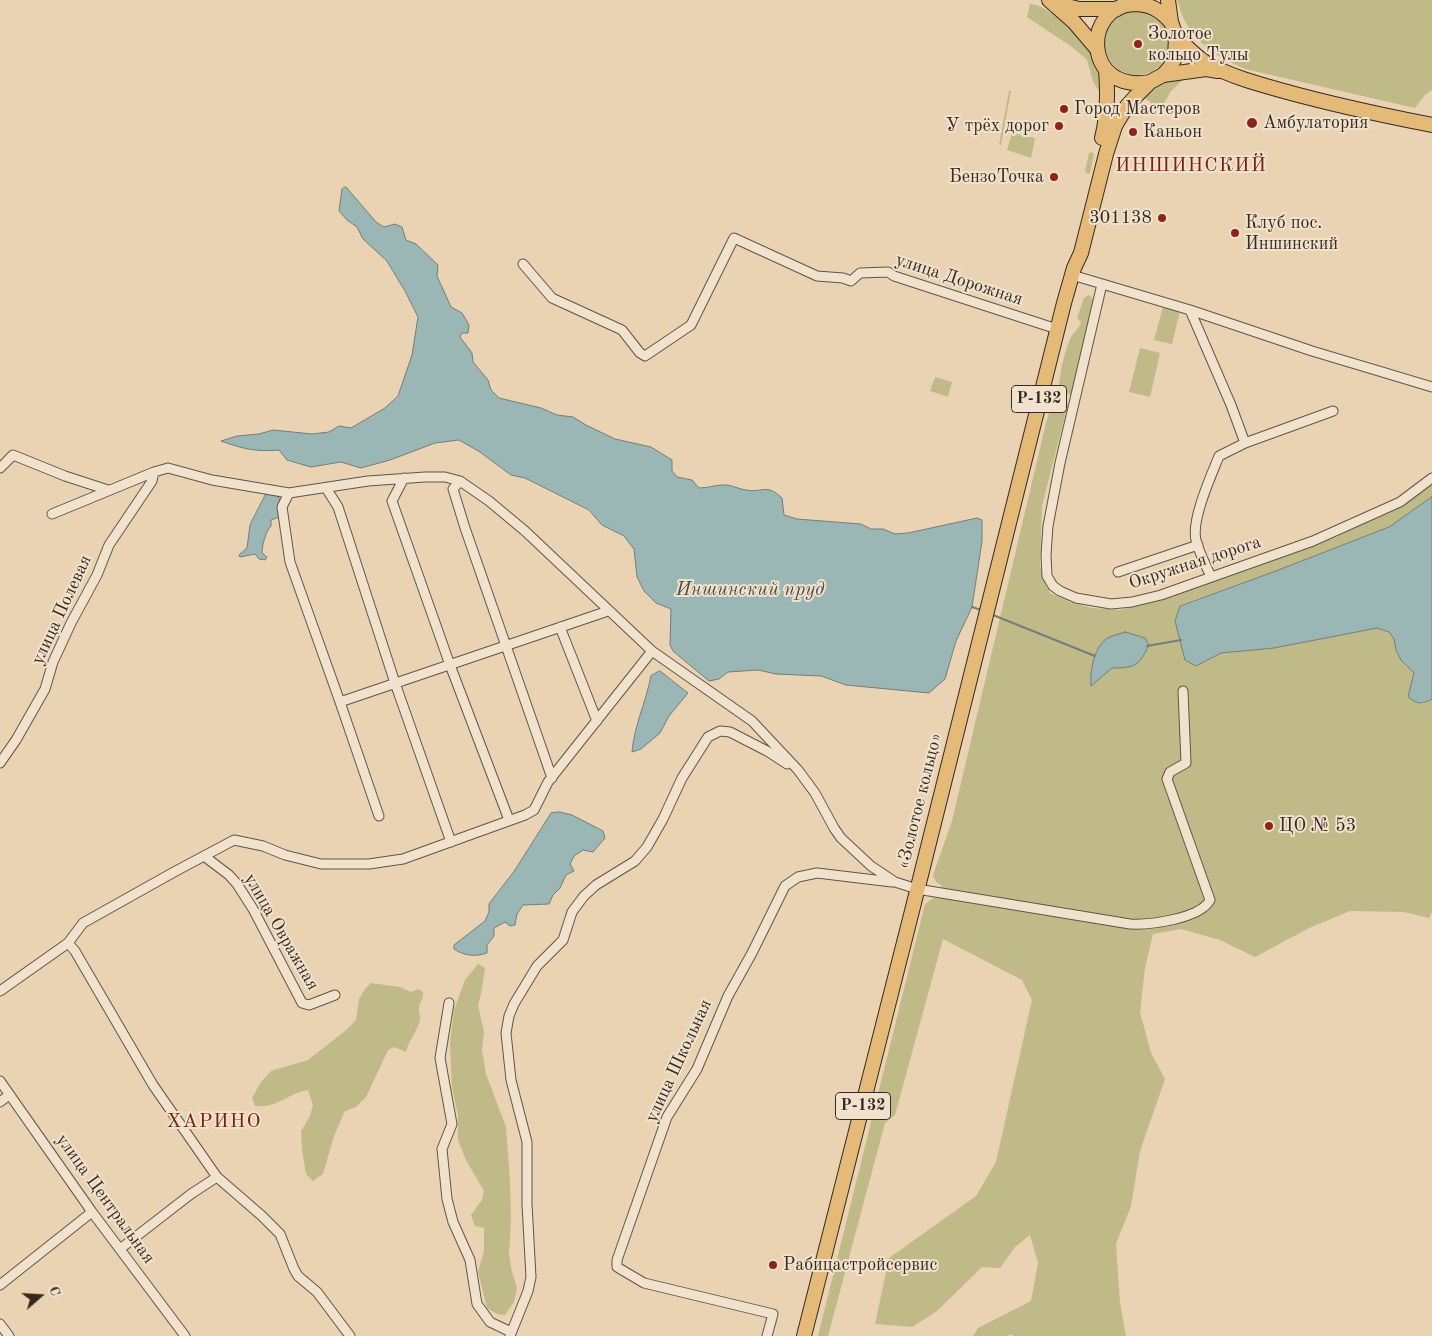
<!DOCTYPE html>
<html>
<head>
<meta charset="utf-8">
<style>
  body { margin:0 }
  #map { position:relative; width:1432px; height:1336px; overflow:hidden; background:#ead3b2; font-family:"Old Standard TT",serif }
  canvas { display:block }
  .north { position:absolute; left:15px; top:1271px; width:50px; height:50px; -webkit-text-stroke:4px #f1e2cd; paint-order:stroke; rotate:71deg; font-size:14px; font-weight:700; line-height:20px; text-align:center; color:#352921 }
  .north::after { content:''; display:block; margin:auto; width:18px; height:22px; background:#352921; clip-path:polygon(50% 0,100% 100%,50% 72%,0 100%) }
</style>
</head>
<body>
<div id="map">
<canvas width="1432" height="1336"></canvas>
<div class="north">С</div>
</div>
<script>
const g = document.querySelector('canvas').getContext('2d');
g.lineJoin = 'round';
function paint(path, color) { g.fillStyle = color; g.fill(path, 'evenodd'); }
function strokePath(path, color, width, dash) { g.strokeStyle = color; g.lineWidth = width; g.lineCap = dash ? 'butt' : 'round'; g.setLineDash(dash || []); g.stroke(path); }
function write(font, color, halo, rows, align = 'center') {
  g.font = font + ' "Old Standard TT",serif'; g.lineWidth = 4; g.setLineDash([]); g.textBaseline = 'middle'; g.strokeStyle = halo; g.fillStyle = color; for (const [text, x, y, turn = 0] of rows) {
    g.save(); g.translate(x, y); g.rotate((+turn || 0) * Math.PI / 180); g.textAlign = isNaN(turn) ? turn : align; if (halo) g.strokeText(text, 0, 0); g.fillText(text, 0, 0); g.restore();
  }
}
const green = new Path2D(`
  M 1177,0 L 1432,0 L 1432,90 L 1425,95 L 1415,108 L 1245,69 C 1211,54 1187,38 1177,0 Z
  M 1030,4 C 1038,4 1045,9 1051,13 C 1076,28 1104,61 1099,91 L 1093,82 L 1087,60 L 1072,47 L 1027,17 Z
  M1105 43a32 32 0 1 1 64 0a32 32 0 1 1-64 0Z
  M 1174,77 L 1185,78 L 1171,91 L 1160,110 L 1145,98 L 1158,86 Z
  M 1009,91 L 1011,91 L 1001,145 L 999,145 Z
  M 1012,133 L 1035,138 L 1031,158 L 1007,150 Z
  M 1092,152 L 1094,154 L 1090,173 L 1088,174 L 1085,171 L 1089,153 Z
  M 1089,295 L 1094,300 L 1073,392 L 1070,395 L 1062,392 L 1059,387 C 1060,371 1064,354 1070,339 C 1073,333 1079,329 1081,322 L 1077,318 L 1084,298 Z
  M 1163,307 L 1180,311 L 1172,344 L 1154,340 Z
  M 1140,348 L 1160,353 L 1150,397 L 1129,392 Z
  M 935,377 L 952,382 L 948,397 L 930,391 Z
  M 1055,400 L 1068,404 L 1042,506 L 1040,565 L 1043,579 L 1050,593 L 1070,602 L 1092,608 L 1120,610 L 1171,597 L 1265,561 L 1334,538 L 1400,505 L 1432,485 L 1432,497 L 1389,527 L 1276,571 L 1180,605 L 1175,621 L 1180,641 L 1196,666 L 1221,653 L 1274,648 L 1377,628 L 1389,632 L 1394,639 L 1396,650 L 1406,666 L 1414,673 L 1408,697 L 1423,704 L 1432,699 L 1432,912 L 1429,918 L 1404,912 L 1350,911 L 1309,928 L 1255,957 L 1220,940 L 1181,929 L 1153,934 L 1145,968 L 1140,1012 L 1151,1053 L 1165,1079 L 1140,1151 L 1131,1206 L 1116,1244 L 1120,1303 L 1126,1336 L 1013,1336 L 1012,1334 L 1007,1336 L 973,1336 L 978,1328 L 1031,1301 L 1038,1263 L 1030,1235 L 1015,1247 L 1000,1268 L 982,1267 L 937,1311 L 912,1327 L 875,1324 L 889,1258 L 976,1196 L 996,1162 L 1032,1000 L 1022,980 L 943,939 L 895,1115 L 885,1123 L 828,1336 L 818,1336 L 925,904 L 933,898 L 941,898 L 942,886 L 936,882 L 933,875 L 952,821 L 1046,423 L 1052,403 ZM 1106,639 L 1128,668 L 1112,668 L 1091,685 C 1090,665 1095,655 1106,639 Z
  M 478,964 L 485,968 L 481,994 L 478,1005 L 484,1032 L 482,1050 L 486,1074 L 506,1127 L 510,1181 L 511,1220 L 509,1253 L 511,1268 L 517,1288 L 514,1302 L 505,1315 L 497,1314 L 487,1308 L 478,1272 L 484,1251 L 484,1228 L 475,1226 L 471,1215 L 482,1200 L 484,1191 L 466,1160 L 458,1140 L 458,1115 L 452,1088 L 450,1043 L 454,1010 L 465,980 Z
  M 371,983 L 400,987 L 411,992 L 418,989 L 423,992 C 424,999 420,1001 419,1007 C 418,1011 421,1015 420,1019 C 418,1031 409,1039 406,1052 L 394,1047 L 388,1050 L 366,1097 L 356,1107 L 345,1111 L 334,1136 L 323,1174 L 313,1181 L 306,1174 L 302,1149 L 301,1131 L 310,1116 L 313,1105 L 308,1090 C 286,1094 279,1108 255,1106 L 252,1098 L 261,1082 L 271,1071 L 308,1060 L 345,1031 L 356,1020 L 359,999 L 365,989 Z`);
const water = new Path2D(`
  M 346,187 L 376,222 L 384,227 L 395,224 L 402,227 L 406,240 L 416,244 L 438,265 L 437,276 L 451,307 L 462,313 L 469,325 L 468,333 L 462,333 L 460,337 L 472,353 L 473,362 L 488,380 L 491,390 L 499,398 L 541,408 L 557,415 L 573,417 L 586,425 L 615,439 L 651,447 L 672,460 L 672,471 L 677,477 L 692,480 L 699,488 C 708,488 715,485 723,485 C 730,484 738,489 746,490 C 763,493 766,483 782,498 L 784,515 L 797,519 L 861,524 L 871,529 L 883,529 L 895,534 L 908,533 L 977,518 L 982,520 L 982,541 L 972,607 L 956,641 L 945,679 L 929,693 L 846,685 L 821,676 L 776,674 L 758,670 L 728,672 L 719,679 L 709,681 L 673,651 L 670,645 L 671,609 L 656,603 L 644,591 L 637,577 L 634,549 L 624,536 L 602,525 L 589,510 L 525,478 L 511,475 L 480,452 L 459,440 L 435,443 L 390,460 L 361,468 L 341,462 L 311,467 L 287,460 L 279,450 C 256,452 243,449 221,441 L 237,436 L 259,434 L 273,430 L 312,434 L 329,432 L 339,426 L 351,428 L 385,408 L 398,396 L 412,355 L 418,317 L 405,291 L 387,261 L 363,239 L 357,227 L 347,220 L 339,211 L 342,189 Z
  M 267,492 L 276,493 L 280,500 L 279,504 L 281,506 L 279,517 L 271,520 L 271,526 C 266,531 262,545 262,553 L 267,557 L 265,560 L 259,559 L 255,554 L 240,557 L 239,555 L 247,548 L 250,525 Z
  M 1432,497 L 1432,699 C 1422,705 1417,704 1408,697 L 1414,673 L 1401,660 L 1396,650 L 1394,639 L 1389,632 L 1377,628 L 1274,648 L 1221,653 L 1196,666 L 1185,660 L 1175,621 L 1180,606 L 1276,571 L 1389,527 Z
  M 1125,632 L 1145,638 L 1149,645 C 1139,666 1135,668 1112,668 L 1091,686 C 1090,671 1093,650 1106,639 C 1110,636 1120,634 1125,632 Z
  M 660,671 L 688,693 L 669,716 L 660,733 L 641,749 L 632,752 C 634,726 646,702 651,676 Z
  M 560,812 L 572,815 L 603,831 L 605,838 L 593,852 L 583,850 L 574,856 L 570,864 L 574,871 L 566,875 L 560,888 L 553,895 L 549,904 L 523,905 L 517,914 L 515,925 L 510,926 L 505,922 L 494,928 L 494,936 L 487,945 L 487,953 C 476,957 464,956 454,949 L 454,945 L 485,921 L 489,912 L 489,904 L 515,870 L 551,813 Z`);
const stream = new Path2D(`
  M 972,607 L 981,610
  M 993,615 L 1095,656
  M 1147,646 L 1181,640`);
const minor = new Path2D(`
  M 523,264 L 552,298 L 622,330 L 640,353 L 645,356 L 691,325 L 734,238 L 817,276 L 843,278 L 851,281 L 860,273 L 888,272 L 894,276 L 1057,329
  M 1072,275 L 1190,310 L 1312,351 L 1432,387
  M 1102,284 L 1060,463 L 1048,526 L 1046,555 L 1047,576 L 1053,586 L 1060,591 L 1076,598 L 1111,604 L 1132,602 L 1161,595 L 1313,541 L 1400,502 L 1432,478
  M 1190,310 L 1231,405 L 1245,443 L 1333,411
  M 0,468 L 13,455 L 65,476 L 108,490
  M 404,478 L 392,501 L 450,665 L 509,820
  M 460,481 L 453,489 L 465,528 L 552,778
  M 326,488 L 338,507 L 395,683 L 451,842
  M 289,493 L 282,507 L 290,562 L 340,702 L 379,816
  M 52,514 L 154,472 L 168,468 L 212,480 L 289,493 L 368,481 L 425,477 L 445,477 L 460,481 L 489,501 L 525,531 L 652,651 L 752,721 L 798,770 L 815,793 L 834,828 L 841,838 L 871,866 L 895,882 L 917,889 L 1130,924 C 1149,925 1200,919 1210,900 L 1167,779 L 1170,772 L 1186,763 L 1183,691
  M 1118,572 L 1198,545
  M 1211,577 C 1206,565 1199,553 1196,540 C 1191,520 1211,476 1219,456 L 1245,443
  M 560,627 L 597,721
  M 340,702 L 608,611
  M 0,763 L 16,740 L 45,689 L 53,662 L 71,623 L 97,575 L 109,545 L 152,481 L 154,472
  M 204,856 L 229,875 L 237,884 L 253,909 L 302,1003 L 309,1005 L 335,995
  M 68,943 L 75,951 L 153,1085 L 217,1177 L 262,1216 L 280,1234 L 294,1269 L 298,1276 L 317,1292 L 350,1336
  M 0,991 L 68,943 L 83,923 L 174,872 L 234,840 L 263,846 L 285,855 L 321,864 L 369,864 L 403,859 L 525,815 L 534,810 L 548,782 L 652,651
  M 449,1003 L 440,1058 L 452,1124 L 442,1149 L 447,1199 L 453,1222 L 470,1260 L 477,1304 L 490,1322 L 511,1332
  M 0,1081 L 92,1212 L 185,1336
  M 0,1102 L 9,1095
  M 120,1249 L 191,1194 L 217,1177
  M 0,1285 L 92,1212
  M 0,1324 L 9,1336
  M 510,1336 L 528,1291 L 531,1277 L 527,1204 L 527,1142 L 511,1080 L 506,1033 L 509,1016 L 514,1004 L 537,966 L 563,940 L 572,912 L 584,896 L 596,885 L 635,861 L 647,847 L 663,819 L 682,778 L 708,737 L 720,731 L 730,732 L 767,751 L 787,764
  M 767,1336 L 773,1314 L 644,1283 L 617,1267 L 617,1260 L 667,1117 L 697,1069 L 728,996 L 752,953 L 785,886 L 798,877 L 817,873 L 892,882`);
const primary = new Path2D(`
  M 1049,0 L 1074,22 L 1097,49
  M 1055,3 L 1079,9 L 1117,9
  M 1176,36 C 1186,46 1196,57 1208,64 C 1230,76 1255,83 1280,90 C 1330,104 1381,115 1432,125
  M 1163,75 L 1206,69 L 1218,71`);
const trunk = new Path2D(`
  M 1150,82 C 1083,94 1082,6 1134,4 C 1150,4 1160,10 1171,22
  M 1102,138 C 1108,115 1108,94 1106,70
  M 804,1336 L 913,907 L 1064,303 L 1074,268 L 1081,253 L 1106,154 L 1115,126 L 1127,106 L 1135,97 L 1150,82 L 1163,75 L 1170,67 L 1175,58 L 1176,36 L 1171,22 L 1168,0`);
const markers = [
  [1138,44,5,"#8f2418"],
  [1064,109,5,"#8f2418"],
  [1252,123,6,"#8f2418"],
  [1059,126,5,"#8f2418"],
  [1133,132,5,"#8f2418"],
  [1054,177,5,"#8f2418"],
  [1162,218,5,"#8f2418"],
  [1235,233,5,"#8f2418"],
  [1269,826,5,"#8f2418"],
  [773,1265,5,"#8f2418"]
];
const shields = [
  [1039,399,55],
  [863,1106,55]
];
const shieldNames = [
  ["Р-132",1039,399],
  ["Р-132",863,1106]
];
const poiNames = [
  ["Золотое",1148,34],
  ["кольцо Тулы",1148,55],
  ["Город Мастеров",1074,109],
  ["Амбулатория",1263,123],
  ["У трёх дорог",1049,126,"right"],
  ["Каньон",1143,132],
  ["БензоТочка",1044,177,"right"],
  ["301138",1152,218,"right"],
  ["Клуб пос.",1245,223],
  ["Иншинский",1245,244],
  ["ЦО № 53",1279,826],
  ["Рабицастройсервис",783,1265]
];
const streetNames = [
  ["улица Дорожная",959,280,18],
  ["Окружная дорога",1195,563,-18],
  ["улица Полевая",62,610,-65],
  ["«Золотое кольцо»",920,801,-76],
  ["улица Овражная",281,932,60],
  ["улица Школьная",679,1061,-65],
  ["улица Центральная",105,1199,54]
];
const waterNames = [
  ["Иншинский пруд",750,590]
];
const quarterNames = [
  ["ИНШИНСКИЙ",1191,166],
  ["ХАРИНО",214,1122]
];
paint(green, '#bfba87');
paint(water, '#9ab6b5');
strokePath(water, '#727e7a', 1);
strokePath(stream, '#727e7a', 2);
strokePath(minor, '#625445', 11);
strokePath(primary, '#352921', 16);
strokePath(trunk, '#352921', 16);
strokePath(minor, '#f1e2cd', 9);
strokePath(primary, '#e5ba79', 14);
strokePath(trunk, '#e5ba79', 14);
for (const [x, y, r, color] of markers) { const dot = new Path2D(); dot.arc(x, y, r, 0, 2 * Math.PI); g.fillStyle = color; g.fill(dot); strokePath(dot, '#f1e2cd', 2); }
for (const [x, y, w] of shields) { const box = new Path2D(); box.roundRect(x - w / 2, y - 13.5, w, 27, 4); g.fillStyle = '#f1e2cd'; g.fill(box); strokePath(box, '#352921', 1); }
write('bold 16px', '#352921', null, shieldNames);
write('18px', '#352921', '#f1e2cd', poiNames, 'left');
write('18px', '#352921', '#f1e2cd', streetNames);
write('italic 19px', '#4e4c46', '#f1e2cd', waterNames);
g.letterSpacing = '1px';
write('20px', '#7a1f14', '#f1e2cd', quarterNames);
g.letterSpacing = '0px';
</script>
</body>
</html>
